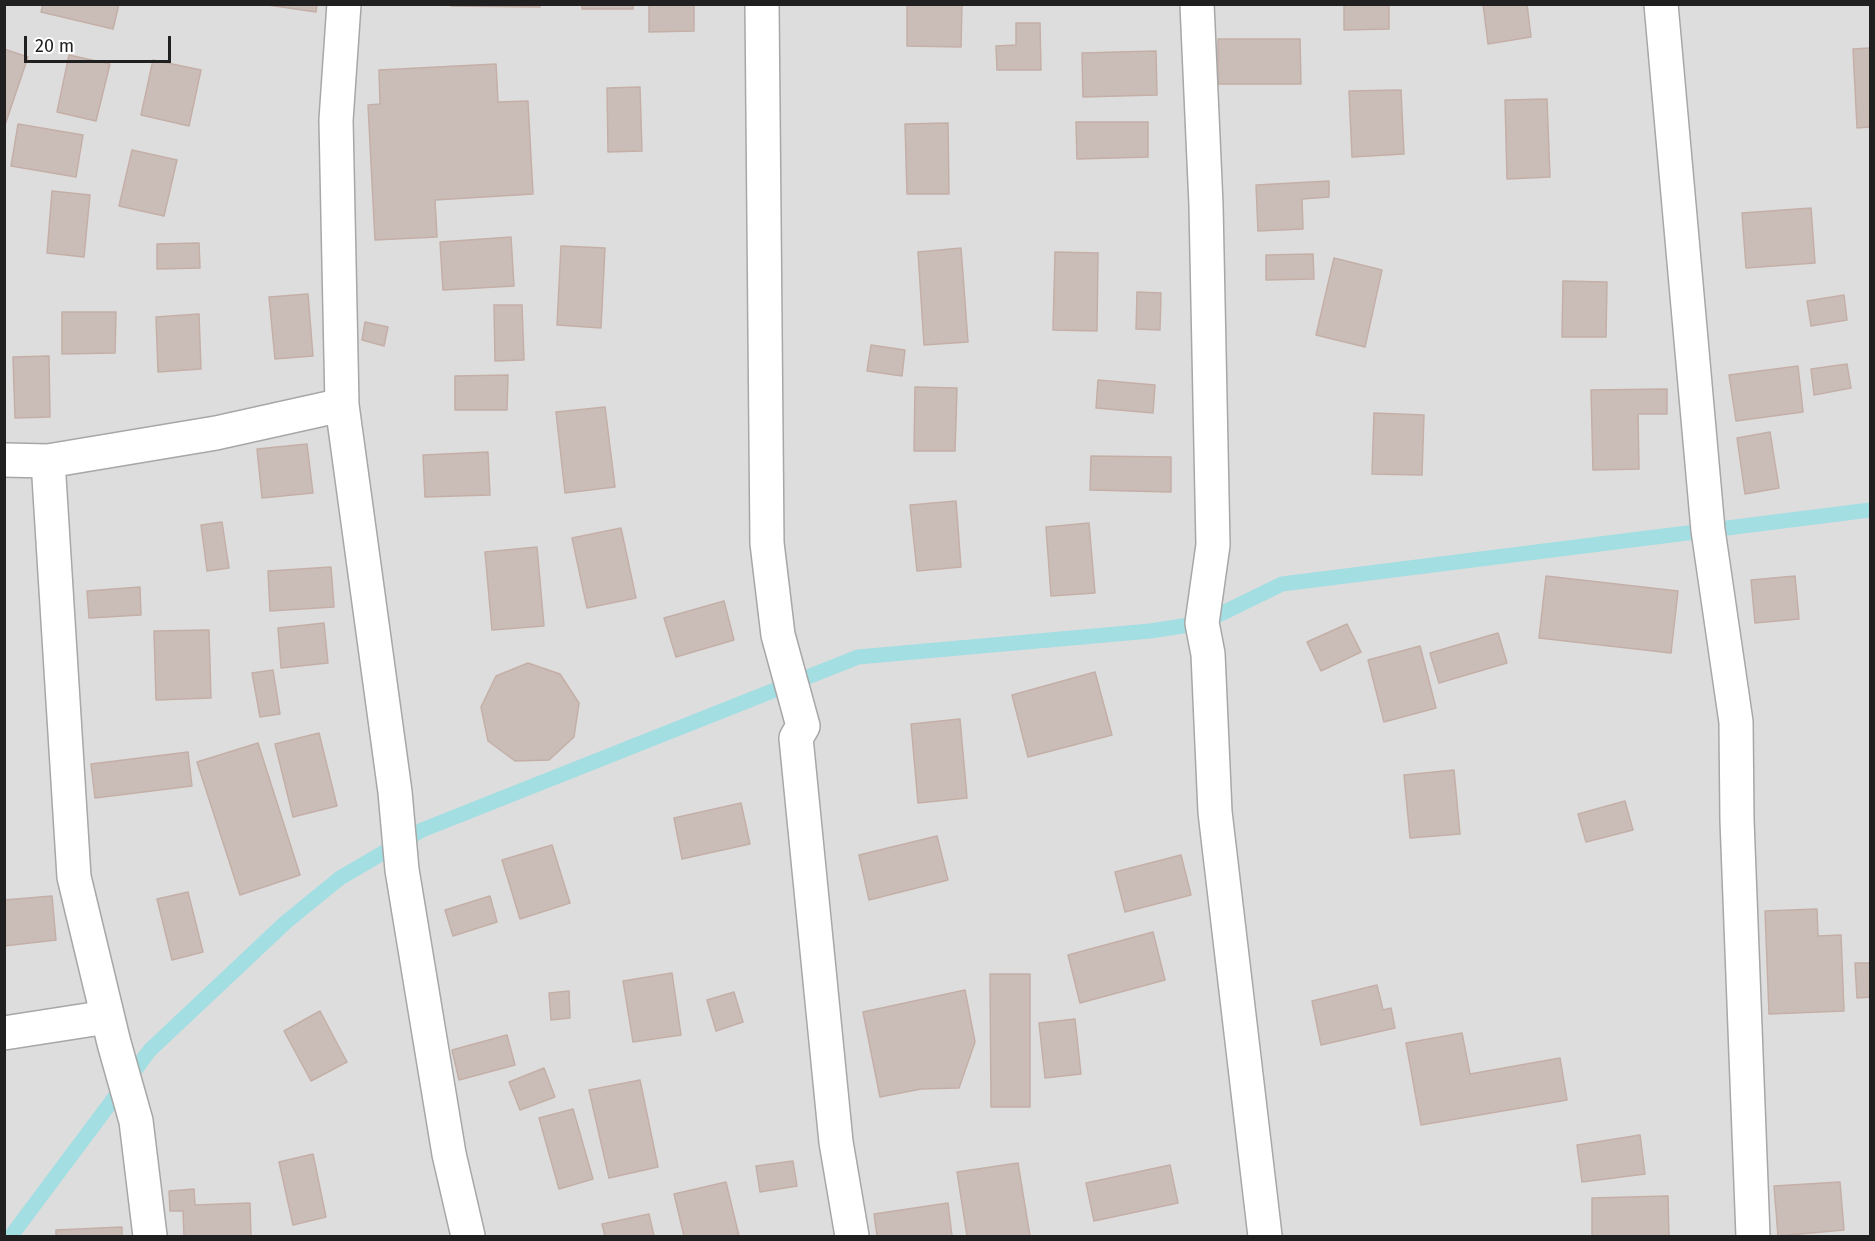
<!DOCTYPE html>
<html>
<head>
<meta charset="utf-8">
<style>
  body { margin:0 }
  #map { position:relative; width:1875px; height:1241px; overflow:hidden; background:#f1ece6; font-family:"Fira Sans",sans-serif }
  canvas { display:block }
  .frame { position:absolute; inset:0; border:6px solid #202020; pointer-events:none }
  .scale { position:absolute; left:24px; top:36px; width:147px; height:27px; box-sizing:border-box; border:3px solid #202020; border-top:0; padding-left:8px; font-size:18px; line-height:21px; white-space:nowrap; color:#202020; -webkit-text-stroke:4px #fff; paint-order:stroke }
</style>
</head>
<body>
<div id="map">
<canvas width="1875" height="1241"></canvas>
<div class="frame"></div>
<div class="scale">20 m</div>
</div>
<script>
const g = document.querySelector('canvas').getContext('2d');
g.lineJoin = 'round';
function paint(path, color) { g.fillStyle = color; g.fill(path, 'evenodd'); }
function strokePath(path, color, width, dash) { g.strokeStyle = color; g.lineWidth = width; g.lineCap = dash ? 'butt' : 'round'; g.setLineDash(dash || []); g.stroke(path); }
const residential = new Path2D(`
  M 5,5 L 1870,5 L 1870,1236 L 5,1236 Z`);
const stream = new Path2D(`
  M 11,1236 L 150,1050 L 286,922 L 340,878 L 422,830 L 858,657 L 1150,631 L 1202,623 L 1282,584 L 1870,510`);
const building = new Path2D(`
  M 43,4 L 119,4 L 113,29 L 41,12 Z
  M 261,4 L 317,4 L 316,12 Z
  M 451,4 L 540,4 L 540,7 L 451,6 Z
  M 582,4 L 633,4 L 633,9 L 582,9 Z
  M 649,4 L 694,4 L 694,31 L 649,32 Z
  M 907,4 L 962,4 L 961,47 L 907,46 Z
  M 1344,4 L 1389,4 L 1389,29 L 1344,30 Z
  M 1483,4 L 1527,4 L 1531,37 L 1488,44 Z
  M 1016,23 L 1040,23 L 1041,70 L 997,70 L 996,46 L 1016,45 Z
  M 1218,39 L 1300,39 L 1301,84 L 1218,84 Z
  M 1870,48 L 1870,127 L 1857,128 L 1853,49 Z
  M 4,49 L 28,57 L 5,125 L 4,125 Z
  M 1156,51 L 1157,95 L 1083,97 L 1082,53 Z
  M 69,55 L 110,64 L 96,121 L 57,112 Z
  M 153,60 L 201,70 L 189,126 L 141,115 Z
  M 496,64 L 498,102 L 528,101 L 533,194 L 435,200 L 437,237 L 375,240 L 368,105 L 380,104 L 379,70 Z
  M 640,87 L 642,151 L 608,152 L 607,88 Z
  M 1401,90 L 1404,154 L 1352,157 L 1349,91 Z
  M 1547,99 L 1550,177 L 1507,179 L 1505,100 Z
  M 1076,122 L 1148,122 L 1148,157 L 1077,159 Z
  M 948,123 L 949,194 L 907,194 L 905,124 Z
  M 18,124 L 83,135 L 76,177 L 11,166 Z
  M 132,150 L 177,160 L 164,216 L 119,206 Z
  M 1329,181 L 1329,197 L 1302,199 L 1303,229 L 1258,231 L 1256,185 Z
  M 52,191 L 90,195 L 84,257 L 47,253 Z
  M 1811,208 L 1815,263 L 1746,268 L 1742,213 Z
  M 511,237 L 514,286 L 443,290 L 440,242 Z
  M 199,243 L 200,268 L 157,269 L 157,244 Z
  M 561,246 L 605,248 L 601,328 L 557,325 Z
  M 961,248 L 968,342 L 924,345 L 918,252 Z
  M 1055,252 L 1098,253 L 1097,331 L 1053,330 Z
  M 1313,254 L 1314,279 L 1266,280 L 1266,255 Z
  M 1334,258 L 1382,270 L 1365,347 L 1316,335 Z
  M 1563,281 L 1607,282 L 1606,337 L 1562,337 Z
  M 1137,292 L 1161,293 L 1160,330 L 1136,329 Z
  M 308,294 L 313,356 L 275,359 L 269,297 Z
  M 1844,295 L 1847,320 L 1811,326 L 1807,301 Z
  M 494,305 L 522,305 L 524,360 L 495,361 Z
  M 62,312 L 116,312 L 115,353 L 62,354 Z
  M 199,314 L 201,369 L 158,372 L 156,317 Z
  M 365,322 L 388,327 L 384,346 L 362,340 Z
  M 871,345 L 905,350 L 902,376 L 867,371 Z
  M 49,356 L 50,417 L 15,418 L 13,357 Z
  M 1847,364 L 1851,388 L 1814,395 L 1811,369 Z
  M 1798,366 L 1803,412 L 1736,421 L 1729,375 Z
  M 508,375 L 507,410 L 455,410 L 455,376 Z
  M 1098,380 L 1155,385 L 1153,413 L 1096,408 Z
  M 915,387 L 957,388 L 955,451 L 914,451 Z
  M 1667,389 L 1667,414 L 1638,414 L 1639,469 L 1593,470 L 1591,390 Z
  M 605,407 L 615,487 L 565,493 L 556,412 Z
  M 1374,413 L 1424,415 L 1422,475 L 1372,474 Z
  M 1770,432 L 1779,488 L 1745,494 L 1737,438 Z
  M 307,444 L 313,493 L 262,498 L 257,449 Z
  M 488,452 L 490,495 L 425,497 L 423,455 Z
  M 1091,456 L 1171,457 L 1171,492 L 1090,490 Z
  M 956,501 L 961,567 L 917,571 L 910,505 Z
  M 222,522 L 229,568 L 207,571 L 201,525 Z
  M 1089,523 L 1095,593 L 1051,596 L 1046,527 Z
  M 621,528 L 636,598 L 587,608 L 572,538 Z
  M 537,547 L 544,626 L 492,630 L 485,552 Z
  M 331,567 L 334,607 L 270,611 L 268,571 Z
  M 1546,576 L 1678,591 L 1671,653 L 1539,638 Z
  M 1795,576 L 1799,619 L 1755,623 L 1751,580 Z
  M 140,587 L 141,615 L 89,618 L 87,591 Z
  M 724,601 L 734,640 L 676,657 L 664,618 Z
  M 324,623 L 328,663 L 281,668 L 278,628 Z
  M 1347,624 L 1361,652 L 1321,671 L 1307,642 Z
  M 209,630 L 211,698 L 156,700 L 154,631 Z
  M 1498,633 L 1507,663 L 1439,683 L 1430,653 Z
  M 1420,646 L 1436,708 L 1384,722 L 1368,660 Z
  M 528,663 L 560,674 L 579,703 L 574,737 L 549,760 L 515,761 L 488,741 L 481,707 L 496,676 Z
  M 273,670 L 280,714 L 260,717 L 252,673 Z
  M 1095,672 L 1112,735 L 1028,757 L 1012,695 Z
  M 960,719 L 967,798 L 918,803 L 911,724 Z
  M 319,733 L 337,806 L 293,817 L 275,744 Z
  M 258,743 L 300,875 L 240,895 L 197,762 Z
  M 188,752 L 192,786 L 95,798 L 91,764 Z
  M 1454,770 L 1460,834 L 1410,838 L 1404,775 Z
  M 1625,801 L 1633,830 L 1586,842 L 1578,814 Z
  M 741,803 L 750,844 L 682,859 L 674,818 Z
  M 937,836 L 948,880 L 869,900 L 859,855 Z
  M 552,845 L 570,903 L 520,919 L 502,860 Z
  M 1181,855 L 1191,895 L 1125,912 L 1115,872 Z
  M 188,892 L 203,952 L 172,960 L 157,899 Z
  M 52,896 L 56,940 L 4,946 L 4,900 Z
  M 490,896 L 497,922 L 453,936 L 445,910 Z
  M 1817,909 L 1818,936 L 1841,935 L 1844,1011 L 1769,1014 L 1765,911 Z
  M 1153,932 L 1165,980 L 1080,1003 L 1068,955 Z
  M 1855,963 L 1870,963 L 1870,997 L 1857,998 Z
  M 672,973 L 681,1035 L 633,1042 L 623,981 Z
  M 990,974 L 1030,974 L 1030,1107 L 991,1107 Z
  M 1377,985 L 1383,1010 L 1391,1008 L 1395,1028 L 1321,1045 L 1312,1001 Z
  M 965,990 L 975,1042 L 959,1088 L 921,1089 L 880,1097 L 863,1012 Z
  M 569,991 L 570,1018 L 551,1020 L 549,993 Z
  M 734,992 L 743,1022 L 716,1031 L 707,1000 Z
  M 320,1011 L 347,1062 L 311,1081 L 284,1031 Z
  M 1075,1019 L 1081,1074 L 1045,1078 L 1039,1023 Z
  M 1462,1033 L 1470,1074 L 1560,1058 L 1567,1100 L 1421,1125 L 1406,1043 Z
  M 507,1035 L 515,1065 L 459,1080 L 452,1050 Z
  M 544,1068 L 555,1097 L 520,1110 L 509,1082 Z
  M 640,1080 L 658,1167 L 609,1178 L 589,1090 Z
  M 573,1109 L 593,1179 L 559,1189 L 539,1118 Z
  M 1640,1135 L 1645,1174 L 1582,1182 L 1577,1145 Z
  M 313,1154 L 326,1217 L 293,1225 L 279,1162 Z
  M 793,1161 L 797,1186 L 760,1192 L 756,1166 Z
  M 1018,1163 L 1030,1236 L 967,1236 L 957,1172 Z
  M 1170,1165 L 1178,1203 L 1094,1221 L 1086,1183 Z
  M 726,1182 L 739,1236 L 684,1236 L 674,1194 Z
  M 1840,1182 L 1844,1230 L 1778,1236 L 1774,1186 Z
  M 194,1189 L 195,1205 L 250,1203 L 251,1236 L 184,1236 L 183,1211 L 170,1211 L 169,1191 Z
  M 1668,1196 L 1669,1236 L 1592,1236 L 1592,1198 Z
  M 948,1203 L 952,1236 L 877,1236 L 874,1214 Z
  M 649,1214 L 654,1236 L 605,1236 L 602,1224 Z
  M 122,1227 L 122,1236 L 56,1236 L 56,1230 Z`);
const minor = new Path2D(`
  M 344,4 L 336,120 L 342,405 L 395,792 L 402,870 L 449,1154 L 468,1236
  M 762,4 L 767,543 L 778,635 L 803,726 L 796,738 L 836,1142 L 852,1236
  M 1197,4 L 1206,205 L 1213,545 L 1202,623 L 1208,654 L 1215,812 L 1265,1236
  M 1661,4 L 1708,530 L 1736,722 L 1737,820 L 1753,1236
  M 4,460 L 48,461 L 216,433 L 342,405
  M 48,461 L 74,877 L 114,1043 L 136,1121 L 150,1236
  M 4,1033 L 107,1017`);
paint(residential, '#dedddd');
strokePath(stream, '#a3dee2', 15);
paint(building, '#cabdb8');
strokePath(building, '#c4afa7', 1.5);
strokePath(minor, '#a7a7a7', 36);
strokePath(minor, '#fff', 33);
</script>
</body>
</html>
